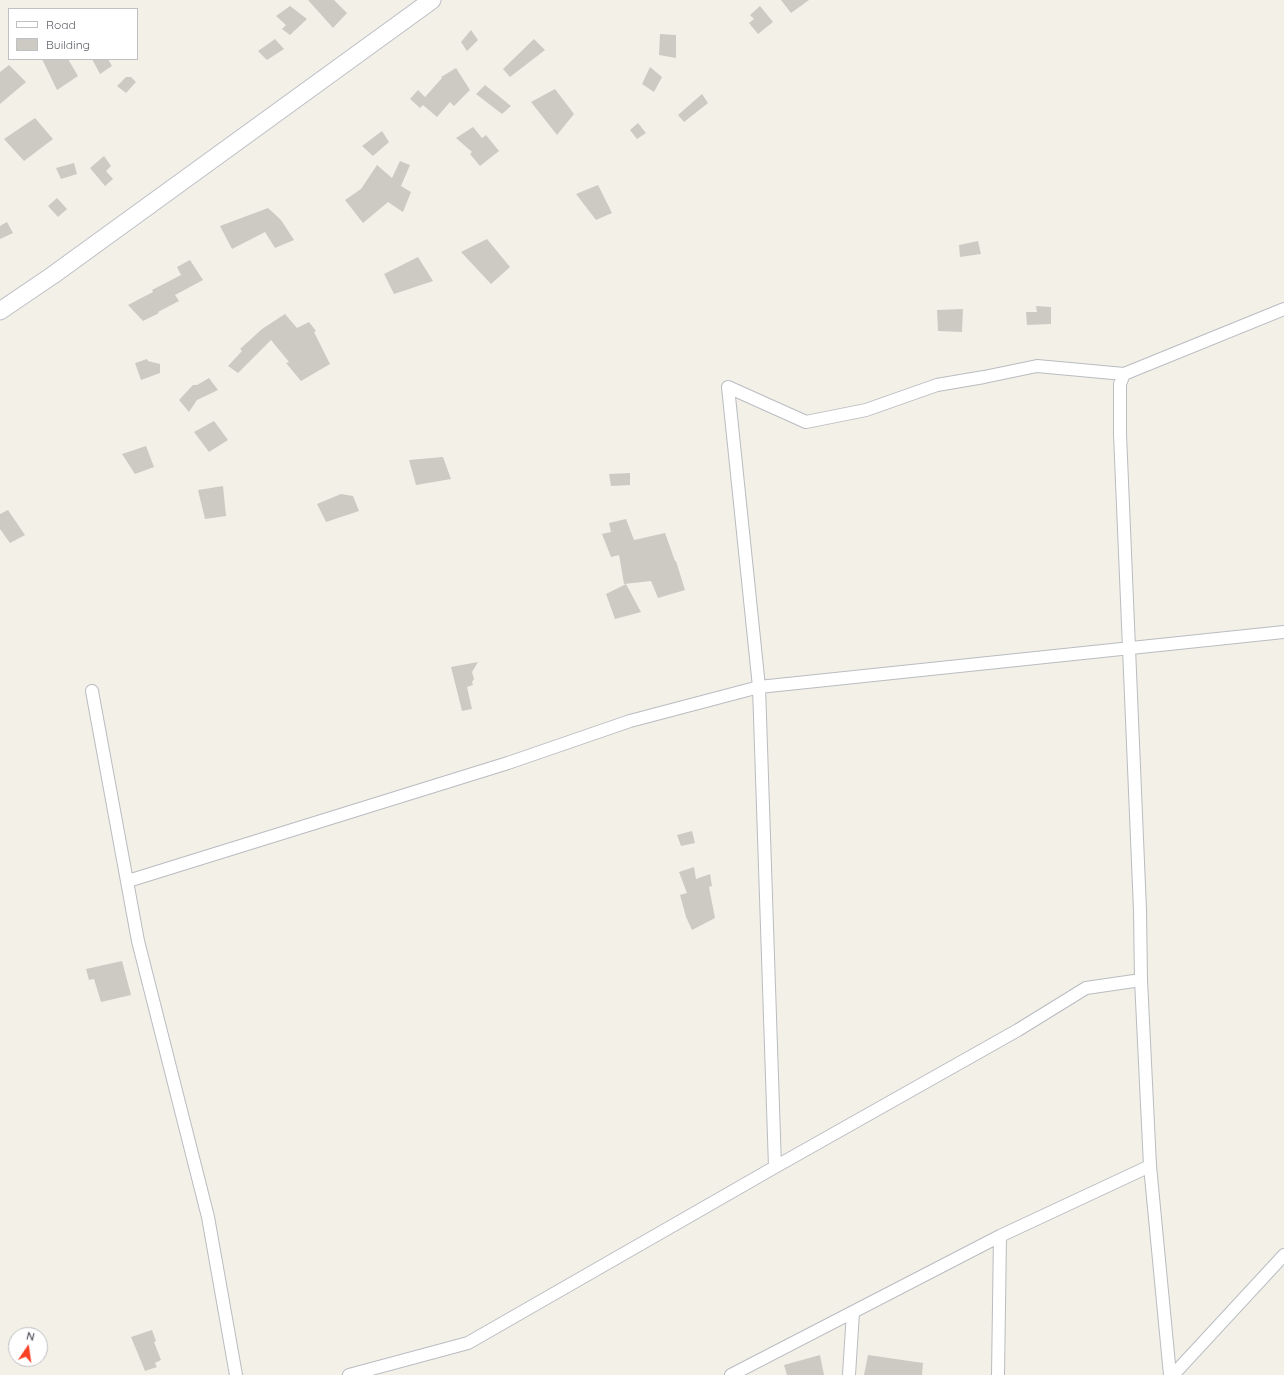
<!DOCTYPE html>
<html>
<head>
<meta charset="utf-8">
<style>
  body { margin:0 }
  #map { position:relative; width:1284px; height:1375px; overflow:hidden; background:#f2f0e7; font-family:Quicksand,sans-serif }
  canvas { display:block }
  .legend { position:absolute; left:8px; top:8px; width:130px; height:52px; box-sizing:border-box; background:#fff; border:1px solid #bfc0c3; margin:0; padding:5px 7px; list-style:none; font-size:12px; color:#5e6269 }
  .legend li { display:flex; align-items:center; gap:8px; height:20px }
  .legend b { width:20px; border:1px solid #bfc0c3 }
  .north { position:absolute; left:8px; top:1327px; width:40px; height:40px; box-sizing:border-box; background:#fff; border:1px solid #bfc0c3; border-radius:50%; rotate:13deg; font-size:11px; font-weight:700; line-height:16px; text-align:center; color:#5e6269 }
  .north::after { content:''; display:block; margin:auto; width:14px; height:18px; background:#f94025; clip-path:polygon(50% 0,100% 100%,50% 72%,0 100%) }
</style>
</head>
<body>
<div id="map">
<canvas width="1284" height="1375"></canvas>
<ul class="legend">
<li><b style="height:5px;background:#fff"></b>Road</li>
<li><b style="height:11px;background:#cdcac4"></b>Building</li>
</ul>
<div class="north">N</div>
</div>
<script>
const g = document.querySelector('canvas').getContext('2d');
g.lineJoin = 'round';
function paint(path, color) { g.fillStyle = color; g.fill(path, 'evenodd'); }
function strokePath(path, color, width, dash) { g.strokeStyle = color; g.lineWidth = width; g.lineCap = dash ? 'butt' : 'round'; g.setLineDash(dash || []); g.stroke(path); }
const building = new Path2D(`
  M 308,0 L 334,0 L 347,13 L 333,28 Z
  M 781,0 L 809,0 L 791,13 Z
  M 290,6 L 307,19 L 290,35 L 282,29 L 286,25 L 276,16 Z
  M 760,6 L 773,22 L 758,34 L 749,23 L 754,19 L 750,15 Z
  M 471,30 L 478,40 L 467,51 L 461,42 Z
  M 660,34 L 676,35 L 676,58 L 659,55 Z
  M 275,39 L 284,49 L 267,60 L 258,51 Z
  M 534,39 L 545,50 L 510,77 L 503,69 Z
  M 42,59 L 68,59 L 78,76 L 57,90 Z
  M 92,59 L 108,59 L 112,66 L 100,74 Z
  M 9,65 L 26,82 L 0,104 L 0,72 Z
  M 650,67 L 662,77 L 654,92 L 642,84 Z
  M 456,68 L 470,90 L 454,106 L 450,102 L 437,117 L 423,105 L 420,108 L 410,99 L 418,90 L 425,97 L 442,78 L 441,77 Z
  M 126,77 L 131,77 L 136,82 L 126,93 L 117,86 Z
  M 485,85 L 511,106 L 502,114 L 476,94 Z
  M 555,89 L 574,114 L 557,135 L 531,102 Z
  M 702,94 L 708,103 L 684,122 L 678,115 Z
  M 35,118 L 53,139 L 24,161 L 4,139 Z
  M 638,123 L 646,133 L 637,139 L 630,130 Z
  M 473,127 L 482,138 L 486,135 L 499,151 L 480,166 L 470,154 L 472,152 L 456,138 Z
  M 382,131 L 389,142 L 373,156 L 362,146 Z
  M 104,156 L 111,166 L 106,171 L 113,179 L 105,186 L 90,168 Z
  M 400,161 L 410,165 L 401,186 L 411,192 L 403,212 L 388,202 L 363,223 L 345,200 L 361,189 L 377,165 L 392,178 Z
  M 74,163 L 77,174 L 61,179 L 56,168 Z
  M 598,185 L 612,213 L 596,220 L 576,194 Z
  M 57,198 L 67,209 L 58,217 L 48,206 Z
  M 268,208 L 281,220 L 294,240 L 275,248 L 265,232 L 232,249 L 220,226 Z
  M 7,222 L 13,233 L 0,239 L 0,226 Z
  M 487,239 L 510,267 L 491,284 L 461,252 Z
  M 978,241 L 981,254 L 960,257 L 959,245 Z
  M 418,257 L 433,281 L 394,294 L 384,274 Z
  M 190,260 L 203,280 L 175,295 L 179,301 L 158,312 L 159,313 L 143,321 L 128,305 L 153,292 L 152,290 L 181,275 L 177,267 Z
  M 1036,306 L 1051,307 L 1051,324 L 1027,325 L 1026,312 L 1037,312 Z
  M 963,309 L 962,332 L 938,331 L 937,310 Z
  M 285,314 L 297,328 L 309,322 L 316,331 L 314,332 L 330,364 L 301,381 L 286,363 L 289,362 L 271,340 L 238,373 L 228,366 L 242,351 L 240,349 L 262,329 Z
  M 147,359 L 148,361 L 160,364 L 160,373 L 141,380 L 135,363 Z
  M 209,378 L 218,390 L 197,400 L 189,412 L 179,400 L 193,385 L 197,385 Z
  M 214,421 L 228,440 L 209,452 L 194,432 Z
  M 146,446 L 154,467 L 135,474 L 122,454 Z
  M 443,457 L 451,479 L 416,485 L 409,460 Z
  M 630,473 L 630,485 L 611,486 L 609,474 Z
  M 223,486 L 226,516 L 205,519 L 198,490 Z
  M 341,494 L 353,496 L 359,511 L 326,522 L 317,504 Z
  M 8,510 L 25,535 L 10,543 L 0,529 L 0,514 Z
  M 626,519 L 634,540 L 665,533 L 675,561 L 676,561 L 685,590 L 658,598 L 651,581 L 624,584 L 619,555 L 611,557 L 602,534 L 611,532 L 609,523 Z
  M 626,584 L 641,612 L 615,619 L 606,594 Z
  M 478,662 L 472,672 L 474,679 L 472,682 L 473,685 L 467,687 L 472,709 L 462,711 L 451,667 Z
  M 692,831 L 695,843 L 681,846 L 677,835 Z
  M 694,867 L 696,879 L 710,874 L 712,886 L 709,887 L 715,918 L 692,930 L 686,917 L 680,895 L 687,893 L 679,872 Z
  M 122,961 L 131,995 L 101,1002 L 94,979 L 89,980 L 86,969 Z
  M 152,1330 L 156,1341 L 154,1342 L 161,1360 L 155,1363 L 157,1367 L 145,1371 L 131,1337 Z
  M 820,1355 L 824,1375 L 787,1375 L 784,1365 Z
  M 868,1355 L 923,1363 L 922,1375 L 864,1375 Z`);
const street = new Path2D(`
  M 728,387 L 759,687 L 775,1167
  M 728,387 L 806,422 L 866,410 L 937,385 L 984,377 L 1037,366 L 1124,374
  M 92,691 L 138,941 L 208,1217 L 236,1375
  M 128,881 L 508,763 L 630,721 L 759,687 L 1284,632
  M 349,1375 L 468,1343 L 775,1167 L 1018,1030 L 1086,988 L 1141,980
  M 731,1375 L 1000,1236 L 1150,1166
  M 849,1375 L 853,1312
  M 998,1375 L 1000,1236
  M 1170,1375 L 1150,1166 L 1141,980 L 1140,910 L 1120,434 L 1120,384 L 1124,374 L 1284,309
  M 1173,1375 L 1284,1255`);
const secondary = new Path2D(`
  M 0,311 L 53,275 L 432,0`);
paint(building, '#cdcac4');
strokePath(street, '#b9bcc1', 14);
strokePath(secondary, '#bcbfc6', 19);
strokePath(street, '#fff', 12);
strokePath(secondary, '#fff', 17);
</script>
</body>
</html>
